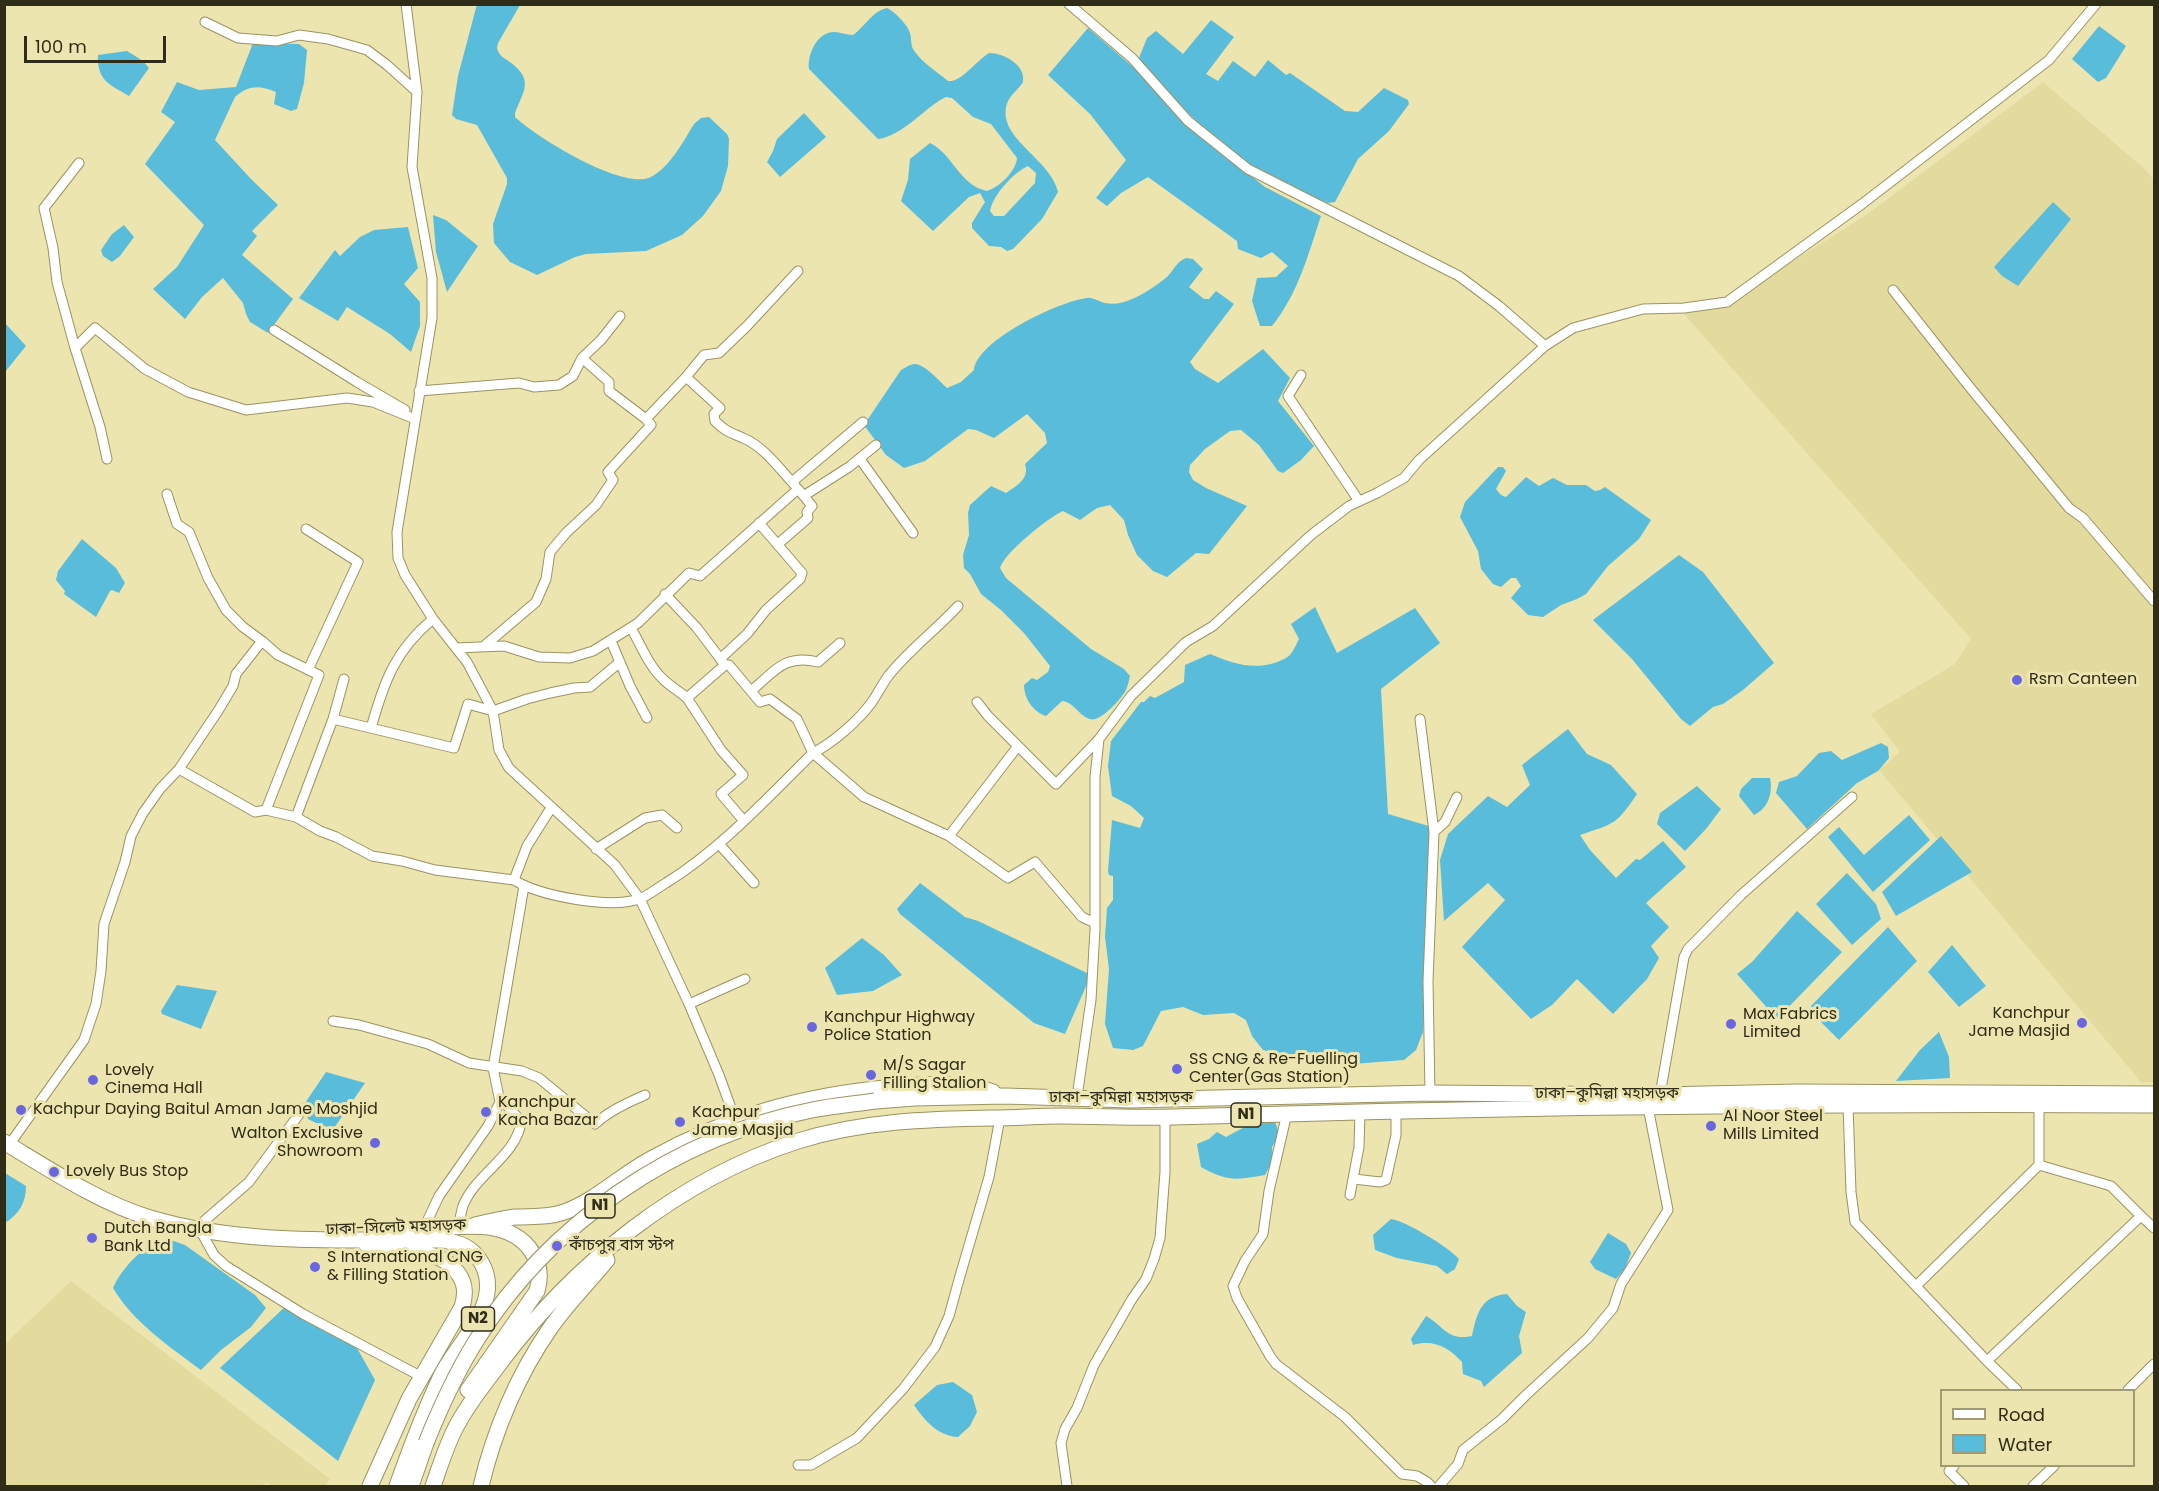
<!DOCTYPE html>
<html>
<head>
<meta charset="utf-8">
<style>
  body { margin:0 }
  #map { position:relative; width:2159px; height:1491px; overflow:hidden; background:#ece5b0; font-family:Poppins,sans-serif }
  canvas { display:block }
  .frame { position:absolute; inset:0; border:6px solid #2f2c18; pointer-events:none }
  .legend { position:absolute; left:1940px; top:1389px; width:195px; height:78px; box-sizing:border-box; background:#ece5b0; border:2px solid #a09b73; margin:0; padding:8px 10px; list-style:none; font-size:18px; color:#2f2c18 }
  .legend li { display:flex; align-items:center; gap:12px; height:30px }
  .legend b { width:30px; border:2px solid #a09b73 }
  .scale { position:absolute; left:24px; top:36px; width:142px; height:27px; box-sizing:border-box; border:3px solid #2f2c18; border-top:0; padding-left:8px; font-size:18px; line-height:21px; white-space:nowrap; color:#2f2c18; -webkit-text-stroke:4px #ece5b0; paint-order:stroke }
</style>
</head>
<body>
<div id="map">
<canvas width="2159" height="1491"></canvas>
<div class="frame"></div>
<ul class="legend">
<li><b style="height:8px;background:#fff"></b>Road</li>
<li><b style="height:16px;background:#58bcda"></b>Water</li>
</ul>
<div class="scale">100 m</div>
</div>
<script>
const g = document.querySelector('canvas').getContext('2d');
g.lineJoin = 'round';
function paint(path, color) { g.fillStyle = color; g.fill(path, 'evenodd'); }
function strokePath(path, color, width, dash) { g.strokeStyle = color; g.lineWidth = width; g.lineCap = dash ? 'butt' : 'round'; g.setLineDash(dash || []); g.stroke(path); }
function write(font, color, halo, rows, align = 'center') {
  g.font = font + ' Poppins,"Noto Sans Bengali",sans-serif'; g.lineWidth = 6; g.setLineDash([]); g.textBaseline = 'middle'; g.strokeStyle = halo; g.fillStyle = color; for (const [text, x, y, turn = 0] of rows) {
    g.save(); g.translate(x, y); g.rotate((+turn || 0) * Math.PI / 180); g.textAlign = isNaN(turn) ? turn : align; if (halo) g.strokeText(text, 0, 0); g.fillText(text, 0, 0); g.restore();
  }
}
const built = new Path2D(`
  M 2043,82 L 2144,168 L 2154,180 L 2154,1082 L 2141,1082 L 1879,770 L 1900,752 L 1871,714 L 1955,664 L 1971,639 L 1684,314 L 1759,283 L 1866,215 Z
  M 71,1281 L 330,1479 L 325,1486 L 273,1486 L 266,1482 L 263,1486 L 5,1486 L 5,1344 Z`);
const water = new Path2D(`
  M 477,4 L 520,5 L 498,43 L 497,48 C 499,56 504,58 510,62 C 534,80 524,90 515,113 L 515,117 C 536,137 623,191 651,177 C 670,167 683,142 694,124 L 701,118 L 709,117 L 727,134 L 729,139 L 728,166 L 721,191 L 703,216 L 682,235 L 646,251 L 586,254 L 575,257 L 537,275 L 510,262 L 494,243 L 493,224 L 507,184 L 507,178 L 477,125 L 456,119 L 452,115 L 458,76 Z
  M 887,8 C 895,12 907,24 910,33 C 912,40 910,46 915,52 C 923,63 937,72 948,81 C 961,83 977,60 989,53 C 1004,53 1026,65 1023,82 C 1019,89 1012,93 1008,101 C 993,137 1051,158 1058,192 L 1042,219 L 1013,249 L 1007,251 L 1001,247 L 989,246 L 972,228 L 972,223 L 985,202 L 980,193 L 969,197 L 933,231 L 901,201 L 908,180 L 910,159 L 930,143 C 953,154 959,185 987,191 C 1000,187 1016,171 1017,158 L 991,124 L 973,117 L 952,98 L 946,97 C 925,107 903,136 878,139 L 809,69 C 807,55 817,32 834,32 C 840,32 846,35 853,35 C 865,27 872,11 887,8 ZM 1028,166 L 1036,173 L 1035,183 L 1004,216 L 994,216 L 990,211 C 993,195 1013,173 1028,166 Z
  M 1211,20 L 1234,37 L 1206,74 L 1218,81 L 1233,61 L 1255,77 L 1268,60 L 1286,75 L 1290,73 L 1345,111 L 1358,112 L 1384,88 L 1408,100 L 1409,104 L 1389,131 L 1358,159 L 1335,202 L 1328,203 C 1312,196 1293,190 1277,181 C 1222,151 1178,106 1139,58 L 1147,38 L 1156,31 L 1183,54 Z
  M 2099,26 L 2126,46 L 2106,78 L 2098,82 L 2072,59 Z
  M 1088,28 L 1134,68 L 1192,130 L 1265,187 L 1321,216 C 1308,255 1298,294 1272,326 L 1260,326 L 1252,301 L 1257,278 L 1276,277 L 1288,266 L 1272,252 L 1261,258 L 1238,249 L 1237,241 L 1148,177 L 1121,193 L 1107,206 L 1096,198 L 1126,160 L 1090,114 L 1048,75 Z
  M 253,43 L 299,44 L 307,50 L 304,83 L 297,109 L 291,111 L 274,104 L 276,92 C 260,86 250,84 235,97 L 215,140 L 251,179 L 278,205 L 252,231 L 257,236 L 242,255 L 293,299 L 268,333 L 250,322 L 246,314 L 243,303 L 223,278 L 202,297 L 185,319 L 153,289 L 177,267 L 204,225 L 145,164 L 175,122 L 161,112 L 177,82 L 199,90 L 236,87 Z
  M 127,51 L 143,61 L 149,68 L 129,96 C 109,84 97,81 98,55 Z
  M 804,113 L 826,137 L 780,177 L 767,162 L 773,151 L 777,139 Z
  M 2053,202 L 2071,219 L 2018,286 L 2002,276 L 1994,267 Z
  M 433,215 L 446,220 L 478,246 L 447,292 L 436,252 Z
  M 124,225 L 134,237 L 120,256 L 112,262 L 103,256 L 101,250 L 112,234 Z
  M 408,227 L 418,268 L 404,284 L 420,302 L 420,326 L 411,352 L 390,334 L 347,307 L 338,321 L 299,298 L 335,250 L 340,256 L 360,237 L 374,230 Z
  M 1186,258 L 1193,259 L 1203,269 L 1189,287 L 1204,299 L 1209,299 L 1216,291 L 1234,304 L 1190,362 L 1195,369 L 1218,383 L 1263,349 L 1290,378 L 1278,401 L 1314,446 L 1301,460 L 1283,473 L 1278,471 L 1259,445 L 1241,430 L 1230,431 L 1205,449 L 1190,465 L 1189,472 L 1193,480 L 1206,488 L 1247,506 L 1209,554 L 1196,553 L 1167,577 L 1153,571 L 1137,555 L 1128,535 L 1124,520 L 1110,505 L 1097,508 L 1080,520 L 1063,511 C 1049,517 1004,553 1000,568 L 1006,578 L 1091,649 L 1124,669 L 1130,676 C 1129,680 1128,685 1126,690 C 1122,698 1100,723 1090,719 C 1079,716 1074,702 1062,701 L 1046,716 C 1033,712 1024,698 1024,685 L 1032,678 L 1037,680 L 1048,672 L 1050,666 L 1024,633 L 1001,610 L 981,594 L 970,574 L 964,568 L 963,555 L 969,535 L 968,513 L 970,505 L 991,486 L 1006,493 C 1016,486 1030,479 1025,464 L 1047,443 L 1045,433 L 1027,414 L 994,438 L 976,430 L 968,429 L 925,461 L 904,468 L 886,455 L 864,425 L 901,370 C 905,368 910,364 915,364 C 926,365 939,381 947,388 L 961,382 L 974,370 C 977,340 1060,301 1087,298 C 1093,297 1099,302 1105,303 C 1114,305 1123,303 1132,299 C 1144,294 1156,286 1167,277 C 1174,270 1176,262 1186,258 Z
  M 5,323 L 26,346 L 5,372 Z
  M 1498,467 L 1503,467 L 1506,471 L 1496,489 L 1501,495 L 1506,497 L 1526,477 L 1539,486 L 1553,478 L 1567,485 L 1586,485 L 1595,491 L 1600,490 L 1605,487 L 1651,520 L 1639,539 L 1608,566 L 1586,594 L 1577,599 L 1561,605 L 1543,617 L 1528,615 L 1511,598 L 1521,586 L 1516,578 L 1511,578 L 1501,587 L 1493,584 L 1481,569 L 1478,551 L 1460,517 L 1465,502 Z
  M 82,539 L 116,568 L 125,583 L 119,593 L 112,590 L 110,591 L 96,617 L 64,594 L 65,591 L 56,580 L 58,571 Z
  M 1679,555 L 1703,572 L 1774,663 L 1743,690 L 1723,704 L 1713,707 L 1690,726 L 1681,719 L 1632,659 L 1593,620 Z
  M 1315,607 L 1337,653 L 1415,608 L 1440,643 L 1381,689 L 1388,814 L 1432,827 L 1423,1032 L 1416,1050 L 1404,1060 L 1327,1066 L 1263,1050 L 1252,1036 L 1246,1020 L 1234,1013 L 1203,1015 L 1183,1007 L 1161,1011 L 1143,1046 L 1133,1050 L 1113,1048 L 1105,1024 L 1109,969 L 1105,937 L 1107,908 L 1113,900 L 1113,876 L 1109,875 L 1108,871 L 1112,820 L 1140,828 L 1144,818 L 1131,806 L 1112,796 L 1108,766 L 1111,741 L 1141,702 L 1144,702 L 1150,696 L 1155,698 L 1184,682 L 1185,665 L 1210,654 C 1235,665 1263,673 1289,656 C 1293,652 1296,645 1299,639 L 1291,624 Z
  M 1568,729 L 1587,754 L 1611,765 L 1637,794 C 1616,825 1615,823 1580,835 L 1590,850 L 1616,878 L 1636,859 L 1640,860 L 1663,841 L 1686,867 L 1646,903 L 1669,927 L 1651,946 L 1659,958 L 1647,979 L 1613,1014 L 1577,979 L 1552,1005 L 1531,1019 L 1462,947 L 1505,900 L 1488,883 L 1444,921 L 1440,860 L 1448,834 L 1488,796 L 1507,807 L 1530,785 L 1522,765 Z
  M 1881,743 L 1888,747 L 1889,758 L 1878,771 L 1857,783 L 1807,829 L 1776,793 L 1779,782 L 1797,776 L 1819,753 L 1831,751 L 1842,760 Z
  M 1752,778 L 1770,778 C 1773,792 1769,808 1754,815 L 1739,796 L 1741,789 Z
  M 1697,786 L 1721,809 L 1706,829 L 1685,851 L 1657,824 L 1660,813 Z
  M 1909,815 L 1930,840 L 1873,892 L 1828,837 L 1839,827 L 1864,855 Z
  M 1941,836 L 1972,872 L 1896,916 L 1882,892 Z
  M 1847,873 L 1876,904 L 1881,919 L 1852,945 L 1816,904 Z
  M 920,883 L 965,917 L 978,921 L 1091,975 L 1065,1034 L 1034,1023 L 900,914 L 897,909 Z
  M 1797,911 L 1842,952 L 1777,1019 L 1737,974 L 1752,962 Z
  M 1888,927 L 1917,961 L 1839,1040 L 1822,1023 L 1811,1006 Z
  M 862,938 L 884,955 L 902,975 L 873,991 L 837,995 L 825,968 Z
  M 1952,945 L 1986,986 L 1959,1007 L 1928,972 Z
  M 177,985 L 217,991 L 201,1029 L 162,1014 L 161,1011 Z
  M 1939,1032 L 1949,1057 L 1950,1078 L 1896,1081 L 1920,1050 Z
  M 326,1072 L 365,1083 L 332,1131 L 308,1119 L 303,1106 Z
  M 1263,1117 L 1275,1122 L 1280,1135 L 1272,1147 L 1273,1160 L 1265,1175 C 1236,1180 1228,1182 1201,1167 L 1197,1144 L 1209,1139 L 1217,1132 L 1226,1137 Z
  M 5,1173 L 26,1186 C 26,1203 19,1214 5,1223 Z
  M 1391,1219 C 1408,1222 1448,1247 1459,1259 L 1455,1269 L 1447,1274 L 1437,1266 L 1397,1258 L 1375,1250 L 1373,1235 Z
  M 1608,1233 L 1626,1244 L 1631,1253 L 1625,1269 L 1616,1279 L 1595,1269 L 1590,1262 Z
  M 168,1239 L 185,1245 L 255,1295 L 266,1308 L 251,1327 L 221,1350 L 201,1370 C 170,1347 133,1322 113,1288 C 122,1268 145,1242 168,1239 Z
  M 1507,1294 L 1517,1306 L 1526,1312 L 1519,1336 L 1522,1353 L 1484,1387 L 1481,1381 L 1463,1374 L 1462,1362 C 1449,1348 1434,1339 1413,1345 L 1411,1339 L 1426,1316 C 1445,1327 1447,1341 1472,1336 C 1477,1313 1481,1296 1507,1294 Z
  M 287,1305 L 357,1348 L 375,1380 L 338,1461 L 220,1368 Z
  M 953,1382 L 972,1395 L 977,1412 L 970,1426 L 958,1437 C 938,1436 925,1421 914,1405 L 937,1385 Z`);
const minor = new Path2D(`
  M 406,4 L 417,92 L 412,167 L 432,278 L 432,318 L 397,532 L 398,558 L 405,575 L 433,619 L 467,662 L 493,711 L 499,750 L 509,768 L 615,865 L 640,899 L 689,1004 L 719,1075 L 735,1119
  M 1069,4 L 1132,58 L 1188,121 L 1248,169 L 1459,276 L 1499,306 L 1545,346 L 1419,460 L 1404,478 L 1377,493 L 1349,506 L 1311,535 L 1213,626 L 1186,642 L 1131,696 L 1099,739 L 1095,777 L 1095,929 L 1091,1000 L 1077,1097
  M 205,22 L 238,38 L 277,41 L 299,35 L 328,39 L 367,50 L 387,65 L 417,92
  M 79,163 L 44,208 L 53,248 L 57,282 L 75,348 L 100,427 L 107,459
  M 1893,290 L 1968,385 L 2069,508 L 2083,518 L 2154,601
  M 274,330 L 357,382 L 405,410
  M 1545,346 L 1573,328 L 1643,309 L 1684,308 L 1727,302 L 1862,204 L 2049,60 L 2096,4
  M 75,348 L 95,328 L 145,369 L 188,392 L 246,410 L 347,398 L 373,402 L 415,419
  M 582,358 L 609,382 L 609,391 L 646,419
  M 1301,375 L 1288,396 L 1359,501
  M 686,377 L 720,408 L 714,414 L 715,421 C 726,432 730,432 743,438 C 763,446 778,467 792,482
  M 419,391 L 519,383 L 534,387 L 559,385 L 573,376 L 582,358 L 601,340 L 620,316
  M 860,459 L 913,533
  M 795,485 L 792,482 L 863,422
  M 167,494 L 177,524 L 189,532 L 208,578 L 226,610 L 243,627 L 262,641
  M 805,495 L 849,467 L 876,445
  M 306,529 L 358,562 L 308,670
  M 665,594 L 697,628 L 725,665 L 729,665 L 760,702 L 770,699 L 797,719 L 813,753 L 864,797 L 949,836 L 1008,878 L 1035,862 L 1082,917 L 1095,923
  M 631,628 C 641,645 649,667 664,680 C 670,686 679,691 687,698 L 725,665
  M 611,641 L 630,686 L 647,718
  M 483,647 L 536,602 L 546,579 L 550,552 L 566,533 L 596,505 L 613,480 L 608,472 L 651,425 L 646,419 L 686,377 L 704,355 L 719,353 L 747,326 L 798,271
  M 456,648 L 504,646 L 539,657 L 570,658 L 593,651 L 638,623 L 689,573 L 700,576 L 798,489 L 812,506 L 807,512 L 808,518 L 778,544
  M 720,659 L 747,634 L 766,610 L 800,579 L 802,573 L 759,523
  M 751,691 C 775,671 784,654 818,662 L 840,643
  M 687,698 L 721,750 L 743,775 L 721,794 L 744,821
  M 977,702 L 988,716 L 1056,784 L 1099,739
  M 333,719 L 454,748 L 468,704 L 493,711 L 527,699 L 550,693 L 574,688 L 590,687 L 620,662
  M 1420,719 L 1434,832
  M 371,728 C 384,682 395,650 433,619
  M 179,769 L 218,711 L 233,686 L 236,674 L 262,641 L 278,655 L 319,675 L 266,810
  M 296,817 L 333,719 L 344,679
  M 949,836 L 1018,746
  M 719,844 L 754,883
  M 596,849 L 645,818 L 662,815 L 677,828
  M 514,880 L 527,846 L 551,808
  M 689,1004 L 745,979
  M 333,1021 L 359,1025 L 428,1044 L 469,1063 L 522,1071 L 539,1078 L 595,1124 C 609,1111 627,1103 645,1095
  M 1430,1093 L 1428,981 L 1434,832 L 1445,822 L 1457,797
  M 1660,1095 L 1684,957 L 1688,949 L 1741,895 L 1852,797
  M 1848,1105 L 1851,1192 L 1855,1222 L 1987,1361 L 2141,1216 L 2111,1186 L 2039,1165 L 1916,1286
  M 2039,1105 L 2039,1165
  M 1287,1113 L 1269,1191 L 1263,1234 L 1245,1261 L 1233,1286 L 1237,1298 L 1270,1356 L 1276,1364 L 1345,1417 L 1402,1474 L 1417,1476 L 1427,1482 L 1431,1486
  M 9,1145 L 84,1040 L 96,1004 L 101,971 L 104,924 L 125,862 L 131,836 L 143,813 L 160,789 L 179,769 L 255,812 L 266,810 L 296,817 L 320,831 L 336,837 L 372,856 L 402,861 L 435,870 L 514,880 C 540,896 609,909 639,899 C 648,896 657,888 666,883 C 722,848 766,799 813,753 C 834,742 858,721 872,702 C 878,693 883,683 889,675 C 910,649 936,630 958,606
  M 1354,1179 L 1380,1182 L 1386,1180 L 1396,1135 L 1396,1111
  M 1350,1195 L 1359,1147 L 1360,1111
  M 2141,1216 L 2154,1228
  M 459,1225 C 460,1219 461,1212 463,1206 C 475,1174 518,1155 521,1121 L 501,1099
  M 195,1229 L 249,1182 L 303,1109
  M 200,1230 L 214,1255 L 226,1266 L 303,1314 L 422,1377
  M 423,1230 L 439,1196 L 488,1126 L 500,1102 L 493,1068 L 524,886
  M 1987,1361 L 2017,1390
  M 2128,1390 L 2154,1364
  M 798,1465 L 811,1465 L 857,1438 L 903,1389 L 935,1347 L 949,1316 L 960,1276 L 989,1177 L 1000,1118
  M 1954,1466 L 1949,1471 L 1964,1486
  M 1067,1486 L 1061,1443 L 1065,1429 L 1077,1408 L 1094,1365 L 1132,1299 L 1146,1279 L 1154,1259 L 1160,1238 L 1165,1172 L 1165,1117
  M 1439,1486 L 1458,1464 L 1463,1450 L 1502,1419 L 1526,1395 L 1588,1338 L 1613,1308 L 1621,1284 L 1668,1210 L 1648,1107
  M 2033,1486 L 2054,1466`);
const trunk = new Path2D(`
  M 875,1101 L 915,1098 L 1005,1096 L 1130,1100 L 1430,1093 L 1660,1095 L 1797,1092 L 2154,1094
  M 4,1142 C 49,1169 100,1203 150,1218 C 244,1246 346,1239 443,1240 C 460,1243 472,1247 481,1262 C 505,1302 457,1343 441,1376 C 424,1412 410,1449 397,1486
  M 475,1225 C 488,1222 501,1219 515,1217 C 531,1216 548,1218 564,1212 C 595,1201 620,1176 649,1160 C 729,1116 803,1095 895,1087 C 927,1084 962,1081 993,1092
  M 406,1230 C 444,1230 506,1212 532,1252 C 540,1264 541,1277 537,1291 L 468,1390
  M 366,1244 C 392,1263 431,1239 457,1272 C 466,1283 466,1294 462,1307 L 409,1399 L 370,1486
  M 411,1486 L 426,1443
  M 433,1486 C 439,1469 445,1450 453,1433 C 465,1408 483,1386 500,1363 C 574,1264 679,1179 798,1141 C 862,1121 927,1119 994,1118 C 1016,1118 1038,1116 1060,1116 C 1098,1116 1136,1118 1173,1117 C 1500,1107 1827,1103 2154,1105
  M 481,1486 C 494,1431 518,1374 551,1327 C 568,1303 589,1282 607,1260`);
const trunkBridge = new Path2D(`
  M 426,1443 C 440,1408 456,1373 476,1341 C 549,1223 676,1137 812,1110 C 832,1106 854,1104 875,1101`);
const markers = [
  [2017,680,6,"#6a66df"],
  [2082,1023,6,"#6a66df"],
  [1731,1024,6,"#6a66df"],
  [812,1027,6,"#6a66df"],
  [1177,1069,6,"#6a66df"],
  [871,1075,6,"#6a66df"],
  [93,1080,6,"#6a66df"],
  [21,1110,6,"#6a66df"],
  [486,1112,6,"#6a66df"],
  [680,1122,6,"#6a66df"],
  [1711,1126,6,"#6a66df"],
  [375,1143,6,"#6a66df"],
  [54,1172,6,"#6a66df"],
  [92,1238,6,"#6a66df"],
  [557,1246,6,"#6a66df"],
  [315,1267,6,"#6a66df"]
];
const shields = [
  [1246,1115,30],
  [600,1206,30],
  [478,1319,33]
];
const shieldNames = [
  ["N1",1246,1115],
  ["N1",600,1206],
  ["N2",478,1319]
];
const poiNames = [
  ["Rsm Canteen",2029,680],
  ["Kanchpur",2070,1014,"right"],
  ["Jame Masjid",2070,1032,"right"],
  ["Max Fabrics",1743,1015],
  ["Limited",1743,1033],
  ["Kanchpur Highway",824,1018],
  ["Police Station",824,1036],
  ["SS CNG & Re-Fuelling",1189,1060],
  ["Center(Gas Station)",1189,1078],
  ["M/S Sagar",883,1066],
  ["Filling Stalion",883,1084],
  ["Lovely",105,1071],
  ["Cinema Hall",105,1089],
  ["Kanchpur",498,1103],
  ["Kacha Bazar",498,1121],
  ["Kachpur Daying Baitul Aman Jame Moshjid",33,1110],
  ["Kachpur",692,1113],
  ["Jame Masjid",692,1131],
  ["Al Noor Steel",1723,1117],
  ["Mills Limited",1723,1135],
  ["Walton Exclusive",363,1134,"right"],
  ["Showroom",363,1152,"right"],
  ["Lovely Bus Stop",66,1172],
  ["Dutch Bangla",104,1229],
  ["Bank Ltd",104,1247],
  ["কাঁচপুর বাস স্টপ",569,1246],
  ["S International CNG",327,1258],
  ["& Filling Station",327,1276]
];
const streetNames = [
  ["ঢাকা–কুমিল্লা মহাসড়ক",1607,1094],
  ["ঢাকা–কুমিল্লা মহাসড়ক",1121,1098],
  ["ঢাকা-সিলেট মহাসড়ক",396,1228,-2]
];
paint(built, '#e3da9e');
paint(water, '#58bcda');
strokePath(minor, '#9b9361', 11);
strokePath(trunk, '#9b9361', 17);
strokePath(minor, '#fff', 9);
strokePath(trunk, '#fff', 15);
strokePath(trunkBridge, '#9b9361', 17, []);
strokePath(trunkBridge, '#fff', 15);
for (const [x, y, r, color] of markers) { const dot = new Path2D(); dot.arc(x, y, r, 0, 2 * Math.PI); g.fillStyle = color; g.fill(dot); strokePath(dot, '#ece5b0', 2); }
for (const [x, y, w] of shields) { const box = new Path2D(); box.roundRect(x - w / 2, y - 12, w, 24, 4.5); g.fillStyle = '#ece5b0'; g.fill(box); strokePath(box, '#2f2c18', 1.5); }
write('bold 15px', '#2f2c18', null, shieldNames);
write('16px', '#2f2c18', '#ece5b0', poiNames, 'left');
write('16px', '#2f2c18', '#ece5b0', streetNames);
</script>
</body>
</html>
